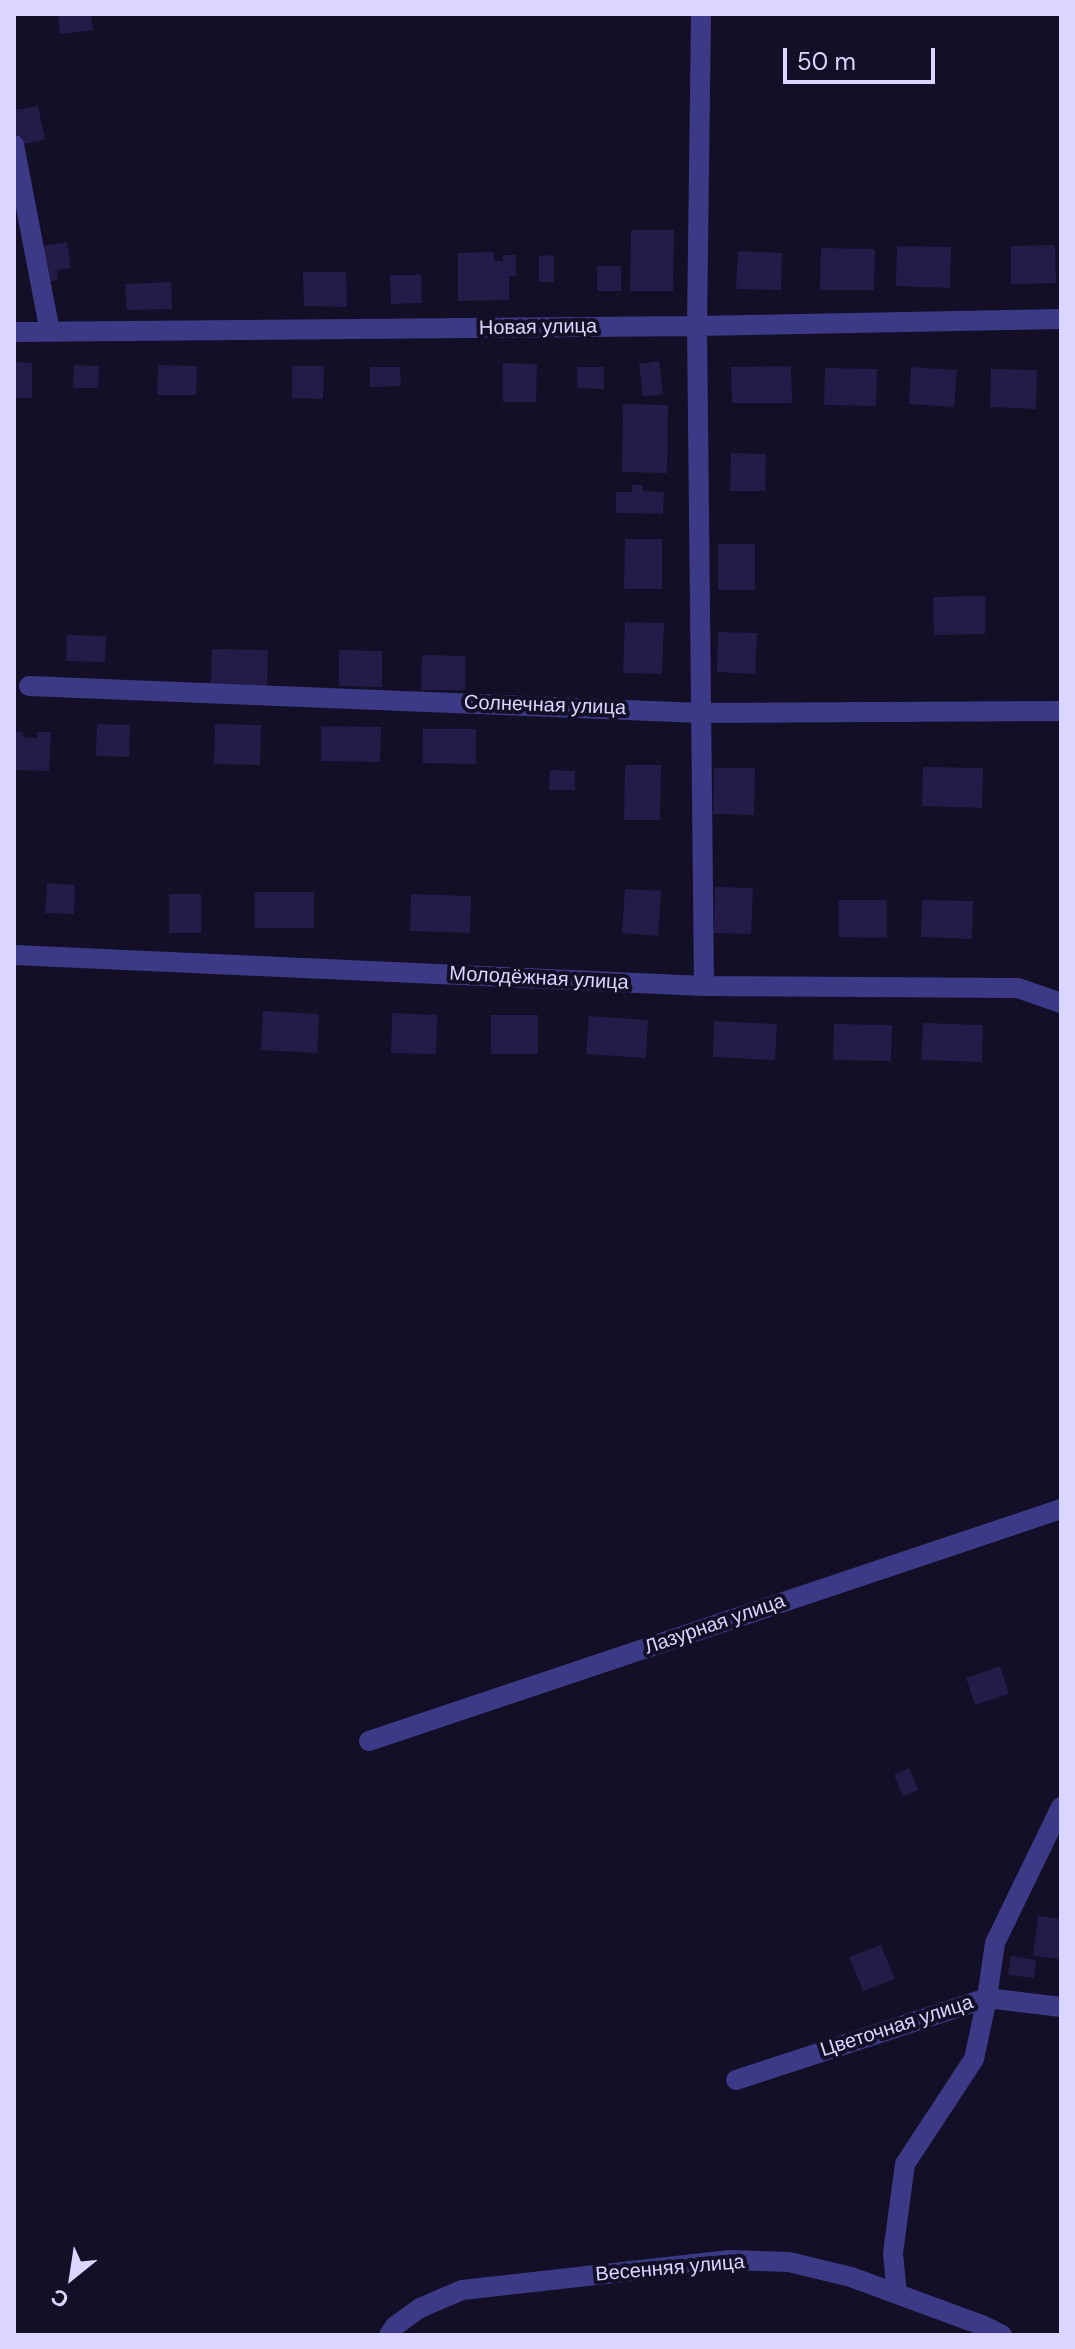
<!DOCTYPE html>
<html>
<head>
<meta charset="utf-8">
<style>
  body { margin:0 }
  #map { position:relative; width:1075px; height:2349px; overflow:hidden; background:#130f27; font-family:"DM Sans",sans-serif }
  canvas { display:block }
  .frame { position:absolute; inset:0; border:16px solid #dad6ff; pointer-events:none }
  .north { position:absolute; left:32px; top:2237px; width:80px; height:80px; -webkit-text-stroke:6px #130f27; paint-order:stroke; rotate:210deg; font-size:22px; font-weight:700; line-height:32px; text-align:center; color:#dad6ff }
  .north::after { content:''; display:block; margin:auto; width:28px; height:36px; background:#dad6ff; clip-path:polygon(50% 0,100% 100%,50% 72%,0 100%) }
  .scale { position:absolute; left:783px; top:48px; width:152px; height:36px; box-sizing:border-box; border:4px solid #dad6ff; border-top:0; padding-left:10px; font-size:24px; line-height:28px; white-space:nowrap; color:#dad6ff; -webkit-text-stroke:6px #130f27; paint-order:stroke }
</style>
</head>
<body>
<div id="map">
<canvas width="1075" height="2349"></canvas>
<div class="frame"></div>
<div class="north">С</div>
<div class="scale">50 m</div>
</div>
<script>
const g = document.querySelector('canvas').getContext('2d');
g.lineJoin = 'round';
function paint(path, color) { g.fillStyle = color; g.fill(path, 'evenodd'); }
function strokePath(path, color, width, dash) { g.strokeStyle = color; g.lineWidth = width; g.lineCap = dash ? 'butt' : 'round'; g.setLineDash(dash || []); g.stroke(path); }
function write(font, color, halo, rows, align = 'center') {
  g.font = font + ' "DM Sans",sans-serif'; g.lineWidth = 8; g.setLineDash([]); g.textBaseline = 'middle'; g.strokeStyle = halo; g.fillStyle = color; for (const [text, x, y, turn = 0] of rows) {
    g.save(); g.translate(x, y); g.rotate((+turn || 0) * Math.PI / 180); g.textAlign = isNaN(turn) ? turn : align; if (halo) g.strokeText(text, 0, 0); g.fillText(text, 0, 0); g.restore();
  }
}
const building = new Path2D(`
  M 58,14 L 91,14 L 93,30 L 60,34 Z
  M 38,106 L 45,140 L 17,145 L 14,129 L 14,110 Z
  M 631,230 L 674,230 L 673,291 L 630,291 Z
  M 67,242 L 71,268 L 57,270 L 58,280 L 43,283 L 38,247 Z
  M 1055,245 L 1056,283 L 1011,284 L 1011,246 Z
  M 897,246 L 951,247 L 950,288 L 896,286 Z
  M 821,248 L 875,249 L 874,290 L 820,290 Z
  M 738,251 L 782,253 L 781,290 L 736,289 Z
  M 494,252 L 494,261 L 503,261 L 503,255 L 516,255 L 516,276 L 509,276 L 509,300 L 458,301 L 458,253 Z
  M 554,255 L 554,282 L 539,282 L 539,256 Z
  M 597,266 L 621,266 L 621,291 L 597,291 Z
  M 303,272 L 346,272 L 347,307 L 304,306 Z
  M 390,275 L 421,275 L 422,303 L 391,304 Z
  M 171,282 L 172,309 L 127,310 L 125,284 Z
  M 659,361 L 663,394 L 643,397 L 639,364 Z
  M 14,362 L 32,363 L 32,398 L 14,398 Z
  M 503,363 L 537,364 L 536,402 L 503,402 Z
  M 74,365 L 99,366 L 98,388 L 73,388 Z
  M 158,365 L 197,366 L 196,395 L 157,395 Z
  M 292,366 L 324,366 L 323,399 L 292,398 Z
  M 791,366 L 792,403 L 732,403 L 731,367 Z
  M 370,367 L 400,367 L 401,386 L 370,387 Z
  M 577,367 L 604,367 L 604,389 L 577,388 Z
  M 911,367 L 957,370 L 954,407 L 909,404 Z
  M 825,368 L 877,369 L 876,406 L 824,405 Z
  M 991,369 L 1037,370 L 1036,409 L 990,407 Z
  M 623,404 L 668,405 L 667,473 L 622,472 Z
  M 731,453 L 766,454 L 765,491 L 730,491 Z
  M 632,485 L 643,485 L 643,491 L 664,492 L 663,514 L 616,513 L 616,492 L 632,492 Z
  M 625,539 L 662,539 L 662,589 L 624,589 Z
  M 718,544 L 755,544 L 755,590 L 718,590 Z
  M 985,596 L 985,634 L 934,635 L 933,597 Z
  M 625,622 L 664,623 L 662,674 L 623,673 Z
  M 718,632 L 757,633 L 755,674 L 717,672 Z
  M 67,635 L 106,636 L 105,662 L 66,661 Z
  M 212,649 L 268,650 L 267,686 L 211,684 Z
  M 339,650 L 382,651 L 382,687 L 339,686 Z
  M 422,655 L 465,656 L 465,690 L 421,690 Z
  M 97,724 L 130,725 L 129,757 L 96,756 Z
  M 215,724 L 261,725 L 260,765 L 214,764 Z
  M 321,726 L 381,727 L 380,762 L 321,761 Z
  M 423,729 L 476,729 L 476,764 L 423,763 Z
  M 14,731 L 23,732 L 23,737 L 37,738 L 37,732 L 51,732 L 49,771 L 14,770 Z
  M 625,765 L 661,765 L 660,820 L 624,820 Z
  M 923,767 L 983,768 L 982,808 L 922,806 Z
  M 714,768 L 755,768 L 754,815 L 713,814 Z
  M 550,770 L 575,771 L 575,790 L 549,790 Z
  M 47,883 L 75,885 L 74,914 L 45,913 Z
  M 715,887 L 753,888 L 751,934 L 714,933 Z
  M 625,889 L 661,891 L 658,936 L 622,933 Z
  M 255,892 L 314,892 L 314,928 L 255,928 Z
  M 169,894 L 201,894 L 201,933 L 169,933 Z
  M 411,894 L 471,896 L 470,933 L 410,931 Z
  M 839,900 L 887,900 L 887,938 L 839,937 Z
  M 922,900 L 973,901 L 972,939 L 921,937 Z
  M 263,1011 L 319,1014 L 317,1053 L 261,1050 Z
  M 392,1013 L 437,1015 L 436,1054 L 391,1053 Z
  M 491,1015 L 538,1015 L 538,1054 L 491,1054 Z
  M 589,1016 L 648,1020 L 646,1058 L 586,1054 Z
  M 714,1021 L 777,1024 L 775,1060 L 713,1057 Z
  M 923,1023 L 983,1025 L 982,1062 L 921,1060 Z
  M 834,1024 L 892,1025 L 891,1061 L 833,1060 Z
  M 1000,1666 L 1009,1694 L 975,1705 L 966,1678 Z
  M 909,1768 L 918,1790 L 903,1796 L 894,1775 Z
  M 1038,1916 L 1061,1919 L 1060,1959 L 1033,1956 Z
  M 881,1945 L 895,1979 L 863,1991 L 849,1957 Z
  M 1011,1956 L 1036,1960 L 1034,1978 L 1008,1975 Z`);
const minor = new Path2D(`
  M 701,14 L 697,326 L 704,986
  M 14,145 L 50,332
  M 14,332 L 697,326 L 1061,319
  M 29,686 L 701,713 L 1061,711
  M 14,955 L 704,986 L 1018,988 L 1061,1003
  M 369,1741 L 1061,1509
  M 736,2080 L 987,1998 L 1061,2007
  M 897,2294 L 893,2253 L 905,2164 L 974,2059 L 987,1998 L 995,1943 L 1061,1807
  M 389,2335 L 395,2326 L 420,2308 L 462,2290 L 730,2260 L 789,2262 L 851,2277 L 984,2326 L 1002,2335`);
const streetNames = [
  ["Новая улица",538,328,-1],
  ["Солнечная улица",545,706,2],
  ["Молодёжная улица",539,979,3],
  ["Лазурная улица",715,1625,-19],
  ["Цветочная улица",897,2027,-18],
  ["Весенняя улица",670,2269,-5]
];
paint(building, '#241b49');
strokePath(minor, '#3c3a87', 20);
write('20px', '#dad6ff', '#130f27', streetNames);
</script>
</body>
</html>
